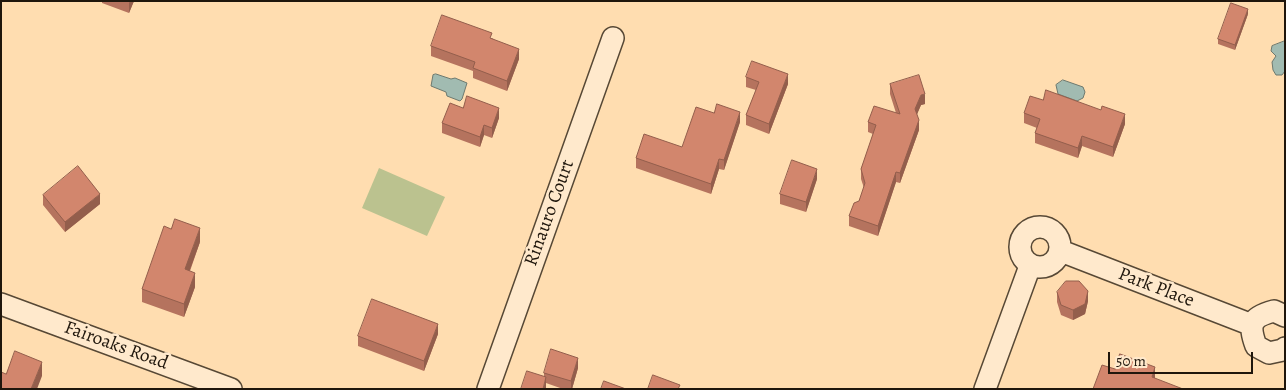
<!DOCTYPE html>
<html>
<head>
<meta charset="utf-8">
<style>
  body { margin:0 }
  #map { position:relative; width:1286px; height:390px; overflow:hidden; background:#ffddb0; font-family:Alegreya,serif }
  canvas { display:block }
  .frame { position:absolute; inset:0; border:2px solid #1f160c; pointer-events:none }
  .scale { position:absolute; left:1108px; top:352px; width:145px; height:22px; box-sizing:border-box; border:2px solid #1f160c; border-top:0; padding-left:6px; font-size:15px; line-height:18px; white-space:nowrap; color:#1f160c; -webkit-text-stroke:4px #ffe9cc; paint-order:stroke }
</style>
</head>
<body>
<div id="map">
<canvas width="1286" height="390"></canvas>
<div class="frame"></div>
<div class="scale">50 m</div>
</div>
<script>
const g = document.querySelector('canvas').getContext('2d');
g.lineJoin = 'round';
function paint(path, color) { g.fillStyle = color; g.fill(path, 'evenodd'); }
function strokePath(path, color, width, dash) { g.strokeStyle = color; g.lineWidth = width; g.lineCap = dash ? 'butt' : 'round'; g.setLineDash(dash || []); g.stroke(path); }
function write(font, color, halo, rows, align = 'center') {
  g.font = font + ' Alegreya,serif'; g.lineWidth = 5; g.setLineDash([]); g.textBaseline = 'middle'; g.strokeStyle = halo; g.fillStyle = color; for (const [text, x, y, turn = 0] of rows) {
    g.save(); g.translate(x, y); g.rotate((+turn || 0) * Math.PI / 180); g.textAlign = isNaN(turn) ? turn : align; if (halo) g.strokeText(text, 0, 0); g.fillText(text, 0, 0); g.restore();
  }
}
const green = new Path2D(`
  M 379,168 L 445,197 L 427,236 L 362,208 Z`);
const water = new Path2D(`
  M 1285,41 L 1285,71 L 1282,75 L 1276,75 L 1273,70 L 1272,62 L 1276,56 L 1271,51 L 1272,46 Z
  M 436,74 L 451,79 L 455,78 L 467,83 L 462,99 L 460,101 L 447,96 L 446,92 L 431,86 L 433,75 Z
  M 1063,80 L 1083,87 L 1085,92 L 1083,98 L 1077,101 L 1058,94 L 1056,85 Z`);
const minor = new Path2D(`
  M1020 247a20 20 0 1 1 40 0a20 20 0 1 1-40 0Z
  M 1061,251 L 1252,325
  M 1,304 L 231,389
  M 1285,316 L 1274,311 C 1251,317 1248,324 1256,346 L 1269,353 L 1283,350 L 1285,348
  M 488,389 L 613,38
  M 985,389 L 1030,266`);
const wall = new Path2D(`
  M 102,1 L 134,1 L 129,13 L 102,3 Z
  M 1248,14 L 1235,50 L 1218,44 L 1218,39 Z
  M 492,38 L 519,59 L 507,91 L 473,78 L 473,71 L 431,56 L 431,46 Z
  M 746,77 L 788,84 L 769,134 L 746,125 L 746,115 L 756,90 L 746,87 Z
  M 890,84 L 925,104 L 921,105 L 917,114 L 919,130 L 900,183 L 896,182 L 878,236 L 849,226 L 849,216 L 859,201 L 864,188 L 861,179 L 861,169 L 873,134 L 868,132 L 868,122 L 896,113 L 890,94 Z
  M 1043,100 L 1125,124 L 1113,157 L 1082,146 L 1078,158 L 1035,143 L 1035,133 L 1037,128 L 1024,123 L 1024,113 Z
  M 463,108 L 499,118 L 492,138 L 484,135 L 480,147 L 442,133 L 442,123 Z
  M 740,122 L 724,170 L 719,169 L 711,194 L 636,168 L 636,158 L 682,147 Z
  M 817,179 L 806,212 L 780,204 L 780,194 Z
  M 43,195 L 100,204 L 65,232 L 43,205 Z
  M 200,242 L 190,271 L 195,287 L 184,317 L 142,302 L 142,289 Z
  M 1057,292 L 1088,301 L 1085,314 L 1073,320 L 1061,315 L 1057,302 Z
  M 438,334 L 424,371 L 358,346 L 358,336 Z
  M 578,368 L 572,389 L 563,389 L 546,383 L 546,387 L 544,376 L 544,373 Z`);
const shadedWall = new Path2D(`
  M 130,1 L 134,1 L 129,13 L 129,3 Z
  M 1248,9 L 1248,14 L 1235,50 L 1235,45 Z
  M 519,49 L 519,59 L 507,91 L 507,81 Z
  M 788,74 L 788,84 L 769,134 L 769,124 Z
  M 925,94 L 925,104 L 921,105 L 915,119 L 915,109 L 921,95 Z
  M 499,108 L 499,118 L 492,138 L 492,128 Z
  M 740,112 L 740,122 L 724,170 L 724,160 Z
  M 1125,114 L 1125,124 L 1113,157 L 1113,147 Z
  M 919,120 L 919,130 L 900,183 L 900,173 Z
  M 484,125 L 484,135 L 480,147 L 480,137 Z
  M 1082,136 L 1082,146 L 1078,158 L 1078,148 Z
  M 719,159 L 719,169 L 711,194 L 711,184 Z
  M 817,169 L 817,179 L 806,212 L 806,202 Z
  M 896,172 L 896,182 L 878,236 L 878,226 Z
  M 100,194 L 100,204 L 65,232 L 65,222 Z
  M 200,228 L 200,242 L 185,283 L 185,269 Z
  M 195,273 L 195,287 L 184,317 L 184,304 Z
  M 1088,291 L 1088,301 L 1085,314 L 1073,320 L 1073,310 Z
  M 438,324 L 438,334 L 424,371 L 424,361 Z
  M 578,358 L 578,368 L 572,389 L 571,389 L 571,381 Z
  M 42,362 L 42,376 L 37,389 L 31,389 Z
  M 1155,367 L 1155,378 L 1152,387 L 1152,377 Z
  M 546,377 L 546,389 L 543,389 Z`);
const building = new Path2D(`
  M 1231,3 L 1248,9 L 1235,45 L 1218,39 Z
  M 442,15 L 492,33 L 490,38 L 519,49 L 507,81 L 473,68 L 475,62 L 431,46 Z
  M 752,61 L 788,74 L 769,124 L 746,115 L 759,82 L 746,77 Z
  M 919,75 L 925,94 L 921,95 L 915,109 L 919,120 L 900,173 L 896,172 L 878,226 L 849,216 L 854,203 L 859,201 L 865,183 L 861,169 L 876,125 L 868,122 L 874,106 L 900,114 L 890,84 Z
  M 1046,90 L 1101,110 L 1102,106 L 1125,114 L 1113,147 L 1082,136 L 1078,148 L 1035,133 L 1040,119 L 1024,113 L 1030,96 L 1043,100 Z
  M 467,96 L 499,108 L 492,128 L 484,125 L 480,137 L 442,123 L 450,103 L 463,108 Z
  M 717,104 L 740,112 L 724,160 L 719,159 L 711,184 L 636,158 L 644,134 L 682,147 L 696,107 L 714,113 Z
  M 792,160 L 817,169 L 806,202 L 780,194 Z
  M 78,166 L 100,194 L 65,222 L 43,195 Z
  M 175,219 L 200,228 L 185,269 L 195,273 L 184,304 L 142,289 L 164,226 L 171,229 Z
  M 1066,281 L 1079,281 L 1088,291 L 1085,304 L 1073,310 L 1061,305 L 1057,292 Z
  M 372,299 L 438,324 L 424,361 L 358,336 Z
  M 551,349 L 578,358 L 571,381 L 544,373 Z
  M 15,351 L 42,362 L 31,389 L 1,389 L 1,372 L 6,374 Z
  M 1120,354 L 1155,367 L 1152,377 L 1183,389 L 1093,389 L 1102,365 L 1115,369 Z
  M 527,371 L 546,377 L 543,389 L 521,389 Z
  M 653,375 L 680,385 L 678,389 L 648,389 Z
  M 604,381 L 626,389 L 601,389 Z`);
const streetNames = [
  ["Rinauro Court",550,213,-70],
  ["Park Place",1156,288,21],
  ["Fairoaks Road",116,346,20]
];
paint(green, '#bbc28f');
paint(water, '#a1bbb1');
strokePath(water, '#6d796f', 1);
strokePath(minor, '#574835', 24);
strokePath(minor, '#ffe9cc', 21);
paint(wall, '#b5735e');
paint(shadedWall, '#935e4c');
paint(building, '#d2866d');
strokePath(building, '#935e4c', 1);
write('19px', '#1f160c', '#ffe9cc', streetNames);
</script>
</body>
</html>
